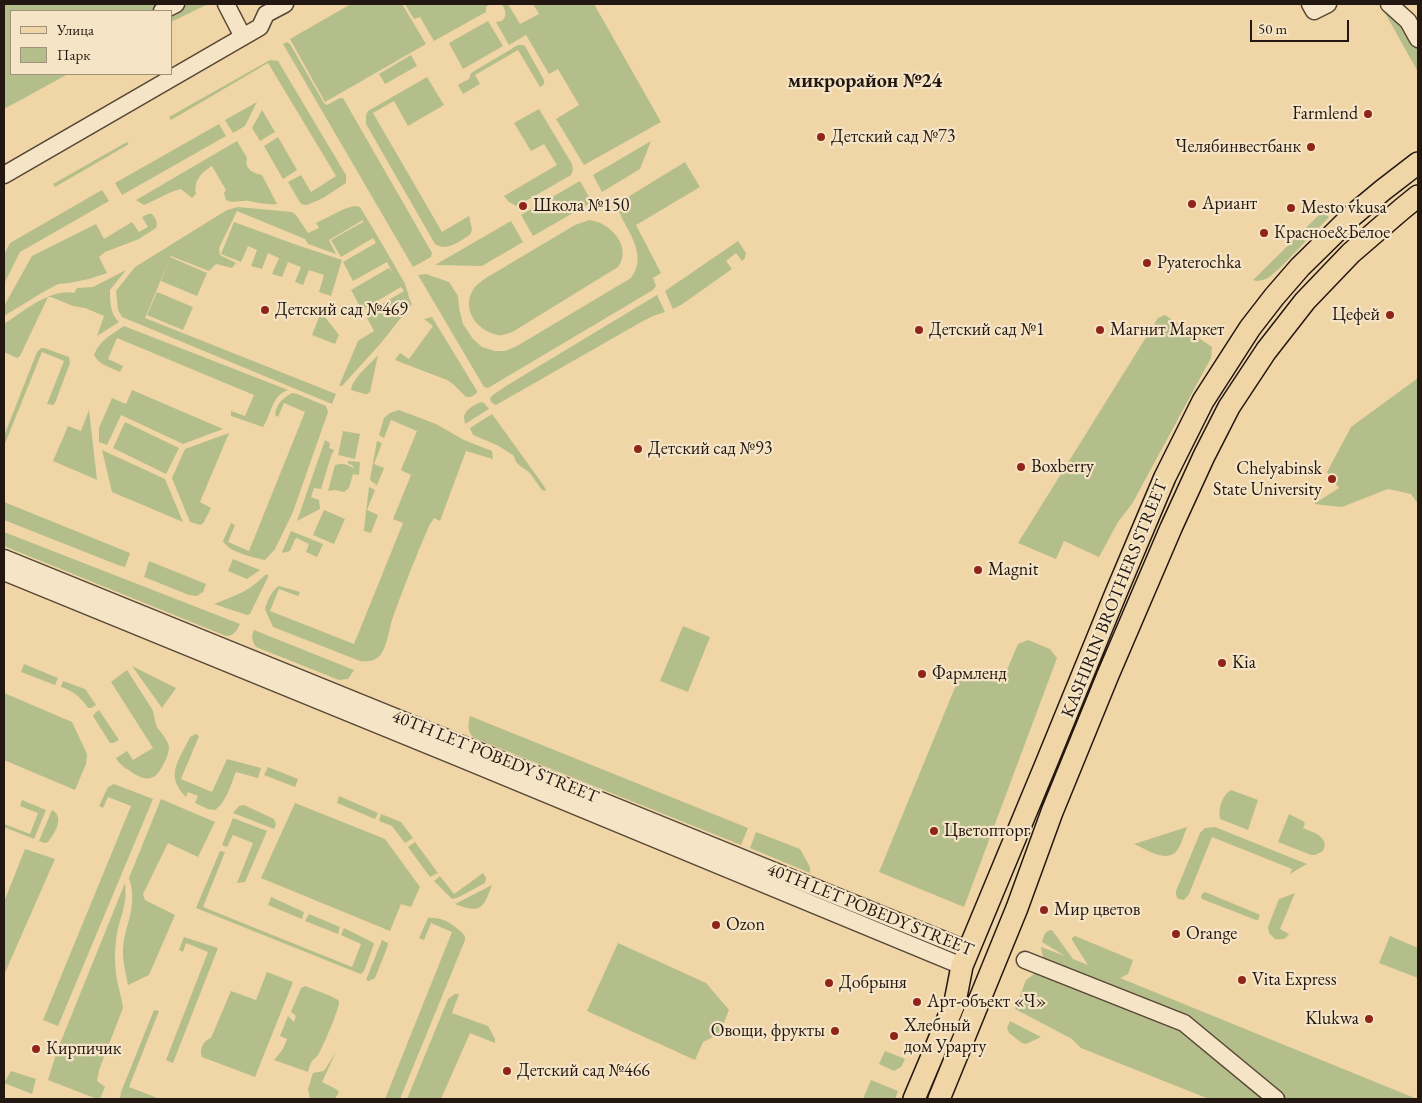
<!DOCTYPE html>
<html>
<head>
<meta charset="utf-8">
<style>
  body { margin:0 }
  #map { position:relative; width:1422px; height:1103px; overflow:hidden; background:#f0d5a6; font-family:"EB Garamond",serif }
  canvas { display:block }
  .frame { position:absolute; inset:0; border:5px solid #221711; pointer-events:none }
  .legend { position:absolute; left:10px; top:10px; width:162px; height:65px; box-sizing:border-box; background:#f5e4c5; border:1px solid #a1927d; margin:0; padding:6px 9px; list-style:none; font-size:15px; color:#221711 }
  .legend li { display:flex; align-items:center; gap:10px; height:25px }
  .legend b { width:25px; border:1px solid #a1927d }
  .scale { position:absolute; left:1250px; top:20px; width:99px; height:22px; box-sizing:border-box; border:2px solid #221711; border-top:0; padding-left:6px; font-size:15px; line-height:18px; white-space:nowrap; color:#221711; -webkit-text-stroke:4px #f5e4c5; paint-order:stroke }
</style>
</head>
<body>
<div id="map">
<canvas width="1422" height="1103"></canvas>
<div class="frame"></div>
<ul class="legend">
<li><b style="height:6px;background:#f0d5a6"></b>Улица</li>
<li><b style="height:14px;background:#b4be8b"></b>Парк</li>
</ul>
<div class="scale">50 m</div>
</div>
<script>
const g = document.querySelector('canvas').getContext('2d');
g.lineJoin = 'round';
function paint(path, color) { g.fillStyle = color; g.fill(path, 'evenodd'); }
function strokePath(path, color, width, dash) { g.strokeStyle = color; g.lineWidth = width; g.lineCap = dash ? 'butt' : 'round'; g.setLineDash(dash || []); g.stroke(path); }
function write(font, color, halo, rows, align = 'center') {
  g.font = font + ' "EB Garamond",serif'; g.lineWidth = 4.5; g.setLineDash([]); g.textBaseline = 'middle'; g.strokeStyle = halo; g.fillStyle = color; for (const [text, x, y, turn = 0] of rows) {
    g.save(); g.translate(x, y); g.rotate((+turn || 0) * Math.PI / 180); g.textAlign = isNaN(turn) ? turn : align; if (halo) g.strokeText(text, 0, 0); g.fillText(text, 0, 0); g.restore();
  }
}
const green = new Path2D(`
  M 4,4 L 208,4 L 171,22 L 171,11 L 11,11 L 11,74 L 68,74 L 4,109 Z
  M 351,4 L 402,4 L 426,44 L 325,102 L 290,39 Z
  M 405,4 L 490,4 L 486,7 L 486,12 L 434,41 L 420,17 L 414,19 Z
  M 502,4 L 508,4 L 520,24 L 539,14 L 533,4 L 594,4 L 661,122 L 584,165 L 556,119 L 579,105 L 558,69 L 549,74 L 526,35 L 509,45 L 496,22 L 502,21 C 508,15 505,10 502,4 Z
  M 1385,13 L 1401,21 L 1418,36 L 1417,70 Z
  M 488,21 L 503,46 L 463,69 L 449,43 Z
  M 287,42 L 290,44 L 324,103 L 327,105 L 340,98 L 343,98 L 432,253 L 431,257 L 413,267 L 283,44 Z
  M 518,45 L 523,45 L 525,46 L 544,80 C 545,84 543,85 540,87 L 518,50 L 475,75 L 480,84 L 463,94 L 458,85 L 469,79 L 471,73 Z
  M 411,55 L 417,66 L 385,84 L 379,74 Z
  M 270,60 L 278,61 L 346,175 L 346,183 L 323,198 L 307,205 L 301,204 L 288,182 L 301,175 L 311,192 L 336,176 L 268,63 L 171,120 L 169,117 Z
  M 427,77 L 444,105 L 408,126 L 394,101 L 373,113 L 442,232 L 469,216 L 472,230 L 470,235 C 459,241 448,252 435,244 L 366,124 L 366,115 L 368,111 Z
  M 257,102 L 245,126 L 233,133 L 225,120 Z
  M 539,109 L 572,164 L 573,170 L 571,175 L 517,206 L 509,202 L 504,196 L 557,165 L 544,144 L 531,151 L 514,123 Z
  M 262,110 L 275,132 L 260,141 L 252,128 Z
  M 219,124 L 226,136 L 122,195 L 115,183 Z
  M 278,137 L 297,170 L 283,179 L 264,146 Z
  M 237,141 L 247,158 C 244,169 253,173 262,175 L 277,204 C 267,205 259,203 249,201 C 241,200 233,204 226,200 L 224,193 L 226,190 L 212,166 C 202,172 193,181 196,194 L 192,198 L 181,189 C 168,192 157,200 144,205 L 136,200 Z
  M 651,141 L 640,169 L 602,192 L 593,175 Z
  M 127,142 L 129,144 L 55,187 L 53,184 Z
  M 685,162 L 700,187 L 636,225 L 661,273 L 653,278 L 656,286 L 653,290 L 488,388 L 484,387 L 418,275 L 426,274 L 449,282 L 458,296 L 459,308 L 463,324 L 473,339 L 482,347 L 495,351 L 505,351 L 517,346 L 631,278 C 645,258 634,241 624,222 C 622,217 618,212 619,207 C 620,204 622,202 623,200 Z
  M 580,181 L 592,202 L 533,236 L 521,215 Z
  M 102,190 L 109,201 L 20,252 L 4,284 L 4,255 L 10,243 Z
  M 354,206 L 360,207 C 375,232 390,257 404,282 C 408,290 408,298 412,304 L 381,343 L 342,386 L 339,386 L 358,341 L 374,331 L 365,314 L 404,291 L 401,287 L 362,310 L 351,290 L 389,268 L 393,273 L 387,262 L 353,281 L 343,262 L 376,243 L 373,238 L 341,257 L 331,240 L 363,222 L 363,220 L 329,240 L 336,254 L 308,244 L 305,239 L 237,211 L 219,248 L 220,255 L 236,263 L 232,268 L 216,264 L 209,271 L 171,256 L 170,257 L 207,273 L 197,296 L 161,281 L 170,258 L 145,318 L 336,394 L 332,404 L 122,317 L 118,310 L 116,291 L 135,267 L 227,210 L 238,207 L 292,212 L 296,215 L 308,233 L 319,228 L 316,223 L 344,209 Z
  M 1323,211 L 1329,217 L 1281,267 L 1268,278 L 1263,280 L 1257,281 L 1253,280 Z
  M 148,214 L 152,214 C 156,219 158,222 156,228 L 139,239 L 105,252 L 99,257 L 107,273 L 89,279 L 69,283 L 58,284 L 40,294 L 4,316 L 4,306 L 32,256 L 96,224 L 104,239 L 132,222 L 139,232 L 148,227 L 142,217 Z
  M 589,220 C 610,222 633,247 618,267 L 514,331 C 509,333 503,336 498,335 C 477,331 460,309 474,288 C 477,284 482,281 486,278 L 575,225 Z
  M 511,221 L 523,242 L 482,266 L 435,265 Z
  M 234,222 L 294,244 L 342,260 L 331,296 L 319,292 L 324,275 L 309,270 L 303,285 L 295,282 L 301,267 L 288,262 L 282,277 L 272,274 L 279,258 L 268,253 L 262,269 L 251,266 L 257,250 L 248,246 L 241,262 L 221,254 Z
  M 738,241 L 746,253 L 745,258 L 742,261 L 736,253 L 726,261 L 732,269 L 681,305 L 673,309 L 672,307 L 665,291 Z
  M 126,270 L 110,290 C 110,302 110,314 119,322 L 97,336 L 104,316 L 85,308 L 73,306 L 51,297 L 48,297 L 20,356 L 17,358 L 4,352 L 4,324 C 23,312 50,288 74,293 L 77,288 L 93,287 Z
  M 157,292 L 193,307 L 183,330 L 147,315 Z
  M 657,295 L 665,312 L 653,316 L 643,321 L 496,405 L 491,402 L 490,398 L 493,395 L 506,386 Z
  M 321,312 L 339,335 L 335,344 L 312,335 Z
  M 1165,315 L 1212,347 L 1211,358 L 1132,504 L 1118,522 L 1099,557 L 1064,541 L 1056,559 L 1018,543 L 1158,318 Z
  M 432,317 L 477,391 L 477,393 L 471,397 L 466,397 L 453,384 L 447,380 L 395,360 L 400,353 L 409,359 L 433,326 L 424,319 Z
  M 124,326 L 288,390 C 271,396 272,414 263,427 L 231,416 L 231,411 L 245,416 L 254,395 L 117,338 L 108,359 L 123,366 L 120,372 C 110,367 99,365 94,355 C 100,340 111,335 124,326 Z
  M 41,348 L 44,348 L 69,357 L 70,363 L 55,403 L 53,405 L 47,404 L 64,361 L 42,352 L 4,446 L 4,436 L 37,352 Z
  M 378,355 L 370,392 L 367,394 L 365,394 L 351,390 C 352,379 370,364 378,355 Z
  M 1418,378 L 1418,504 L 1411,494 L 1388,489 L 1342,507 L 1314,504 L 1339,488 L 1327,472 L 1351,427 Z
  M 132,390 L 223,429 L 183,444 L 121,415 L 107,445 L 99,442 L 99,428 L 112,398 L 126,404 Z
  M 292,393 L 297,394 L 326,406 L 328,412 L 293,512 L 275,549 L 265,560 C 254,558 227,551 223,541 L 231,523 L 235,525 L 228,542 L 249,551 L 305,412 L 284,403 L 278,417 L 275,415 C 276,404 283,398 292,393 Z
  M 481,402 L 484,403 L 489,409 L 465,424 L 464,416 C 467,409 473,405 481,402 Z
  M 89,410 L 97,480 L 53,461 L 68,426 L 81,431 Z
  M 399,410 L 436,424 L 464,440 L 492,451 L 493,459 L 466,451 L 440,521 L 434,518 L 429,526 C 416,556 404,586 393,617 C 389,628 388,644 381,654 C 376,661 368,662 360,661 L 273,627 L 265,609 C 268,600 271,591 279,586 L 300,592 L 298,596 L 279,589 L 270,611 L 354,644 L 403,523 L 393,519 L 411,475 L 401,470 L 417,431 L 391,420 L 384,438 L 379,435 L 384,418 L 390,413 Z
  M 492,414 L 544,486 L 546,491 L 542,490 L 529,472 L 520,466 L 516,462 L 514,456 L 497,445 L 473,435 L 470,428 Z
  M 125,422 L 179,448 L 166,474 L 113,448 Z
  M 343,431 L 360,434 L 355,459 L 338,455 Z
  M 229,433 L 200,502 L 211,508 L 204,522 L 201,525 L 190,522 L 172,478 L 185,449 Z
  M 325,440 L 330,443 L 329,448 L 334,450 L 331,456 L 321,489 L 314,488 L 311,497 L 319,500 L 320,509 L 297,521 Z
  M 377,441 L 382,443 L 374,464 L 384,468 L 377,485 L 371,481 L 370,479 Z
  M 102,450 L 165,479 L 183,522 L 112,492 Z
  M 348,461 L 360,462 L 359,475 L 353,474 L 349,488 L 344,492 L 335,490 L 328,491 L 335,465 C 343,463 348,464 354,469 L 352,465 L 348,464 Z
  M 369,487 L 375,490 L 367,510 L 378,515 L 371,533 L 364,531 L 364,529 Z
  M 4,502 L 130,553 L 125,567 L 118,565 L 4,520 Z
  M 324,510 L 345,519 L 334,544 L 313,535 Z
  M 291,531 L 323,544 L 317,557 L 306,552 L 309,544 L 297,538 L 295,539 L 290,551 L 282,553 L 282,552 Z
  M 4,532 L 240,624 C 237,630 234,636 226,636 L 4,546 Z
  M 233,559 L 260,570 L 247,579 L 228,571 Z
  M 149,561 L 206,584 L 203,592 L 197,596 L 189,595 L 144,577 Z
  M 268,574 L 268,577 L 250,614 L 247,615 L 214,604 C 236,595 247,593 265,575 Z
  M 683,626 L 710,637 L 688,692 L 660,681 Z
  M 254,630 L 354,670 L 348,679 L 339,680 L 256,647 C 252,641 251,637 254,630 Z
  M 1028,640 L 1050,649 L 1057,658 L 964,907 L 879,872 L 963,668 L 1001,684 L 1018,644 Z
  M 24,664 L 58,678 L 55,685 L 21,672 Z
  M 132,666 L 176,688 L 162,708 Z
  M 127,670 C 135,683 144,696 152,709 C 155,715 154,721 157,727 C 161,733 168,740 169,747 C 169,753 166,760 163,765 C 154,783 145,781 130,771 C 124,767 119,764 116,758 L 127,751 L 133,760 L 153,748 L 111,682 Z
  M 63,681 L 85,689 L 96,705 L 91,708 L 88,708 C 81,697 73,691 61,687 Z
  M 4,693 L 72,722 L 87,754 L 86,764 L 75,790 L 4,760 Z
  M 99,710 L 119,740 L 113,743 L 110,743 L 93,716 L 94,714 Z
  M 470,716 L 748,828 L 741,845 L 474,738 C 467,732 468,724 470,716 Z
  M 196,734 L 199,736 L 181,779 L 212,792 L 227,759 L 261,768 L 258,778 L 236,772 C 231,784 226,803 215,810 L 208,809 L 195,803 L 198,796 L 188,792 L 186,797 C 164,775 179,761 190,737 Z
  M 268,767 L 298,779 L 295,787 L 264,775 Z
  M 114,784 L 153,799 L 58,1026 L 43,1020 L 131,806 L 108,797 L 103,808 L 99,806 L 108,787 Z
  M 1231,790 L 1258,800 L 1248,830 L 1220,819 C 1218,809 1222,795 1231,790 Z
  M 339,796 L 378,813 L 375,819 L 337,803 Z
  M 161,799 L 215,822 L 198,857 L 168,843 L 143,894 L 145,900 L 175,915 L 149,975 L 128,985 C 126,974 123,963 123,953 C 123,925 139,909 129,878 Z
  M 22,800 L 46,810 L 34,839 L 4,827 L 4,824 L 30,834 L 38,813 L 20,806 Z
  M 295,803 L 385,839 L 420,887 L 411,907 L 401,904 L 390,931 L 261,878 Z
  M 244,805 L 274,819 L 276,824 L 274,829 L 233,813 L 239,806 Z
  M 52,810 C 65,817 55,833 48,842 L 45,843 L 39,841 Z
  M 381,814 L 401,822 L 413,838 L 405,843 L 392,826 L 379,821 Z
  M 1289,814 L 1303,821 L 1305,824 L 1303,828 C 1312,832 1322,834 1325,844 L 1323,851 L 1315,855 L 1311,855 L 1278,842 Z
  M 233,818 L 267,831 L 245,882 L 237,883 L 253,843 L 233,835 L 227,847 L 222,845 Z
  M 1187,827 C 1184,834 1182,843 1178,849 C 1168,865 1146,849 1134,844 Z
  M 1215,827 L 1307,864 L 1290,874 L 1292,869 L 1212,837 L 1189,894 L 1184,900 L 1178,899 L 1176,895 L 1176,891 L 1200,833 L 1205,828 Z
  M 756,832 L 800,849 L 810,867 L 810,873 L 750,848 Z
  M 415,842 L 438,873 L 430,877 L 408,847 Z
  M 25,849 L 55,859 L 4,975 L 4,902 Z
  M 220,851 L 225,852 L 203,907 L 352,967 L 361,944 L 341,935 L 344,928 L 372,942 L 374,944 L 364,971 L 361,974 L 358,973 L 196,908 Z
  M 483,873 L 486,878 L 485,883 L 457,898 L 452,899 L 434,881 L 440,876 L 454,894 Z
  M 125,883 C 128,908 118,919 116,941 C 114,955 115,972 118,985 C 120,993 122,1000 123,1008 L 99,1070 L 97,1081 L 105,1087 L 100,1099 L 97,1099 L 48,1080 L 57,1051 Z
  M 492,885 C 483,909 481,914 455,904 Z
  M 1205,892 L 1258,914 L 1260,915 L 1258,920 L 1256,920 L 1202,899 L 1201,897 L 1202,894 Z
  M 1295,893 L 1280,929 L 1289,934 C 1286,939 1281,940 1275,939 L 1269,933 L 1268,927 L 1279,899 Z
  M 271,897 L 304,912 L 302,919 L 268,905 Z
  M 309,914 L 340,927 L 338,934 L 305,921 Z
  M 428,918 C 443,916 456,926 465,936 L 465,940 L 400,1099 L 385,1099 L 452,932 L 431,923 L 424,940 L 419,938 Z
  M 1052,930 L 1073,959 L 1088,965 L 1072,940 L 1072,938 L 1075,936 L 1133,960 L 1128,974 L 1120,978 L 1417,1099 L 1209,1099 L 1081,1048 L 1072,1039 L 1015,1009 L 1026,980 L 1033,975 L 1043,957 L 1041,947 L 1065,956 L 1042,942 C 1044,936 1045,930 1052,930 Z
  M 1390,936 L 1418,948 L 1418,978 L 1379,963 Z
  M 184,937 L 218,948 L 173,1063 L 166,1060 L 208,952 L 186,943 L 183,952 L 179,950 Z
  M 382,940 L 388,943 L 387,948 L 375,978 L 369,981 L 366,980 Z
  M 618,943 L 706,983 L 729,1010 L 719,1034 L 703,1042 L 695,1060 L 587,1011 Z
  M 267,972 L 293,982 L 255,1077 L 202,1057 C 199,1049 203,1041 211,1038 L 231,991 L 256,1000 Z
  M 305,986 L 333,997 C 336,999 338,999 339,1002 C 340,1007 322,1049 318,1055 C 317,1057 314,1058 313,1060 C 310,1063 309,1068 308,1072 L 274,1060 L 283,1049 L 287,1039 L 280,1036 L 288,1016 L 294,1022 L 296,1016 L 291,1012 L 301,988 Z
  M 455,994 L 459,994 L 452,1013 L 488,1026 L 495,1039 L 495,1043 L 470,1033 L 441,1099 L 407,1099 L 448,999 Z
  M 154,1010 L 159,1011 L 129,1087 L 160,1099 L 120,1099 L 121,1092 Z
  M 1010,1021 L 1041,1037 L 1026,1044 L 1022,1043 L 1009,1033 L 1007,1028 Z
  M 885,1051 L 905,1059 L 901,1067 L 894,1071 L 879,1064 Z
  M 336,1052 L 322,1082 L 336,1089 L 339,1092 L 335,1099 L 310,1099 L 308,1089 L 313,1073 L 324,1071 Z
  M 11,1071 L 36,1079 L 32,1094 L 4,1083 Z
  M 871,1080 L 898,1091 L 895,1099 L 863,1099 Z`);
const minor = new Path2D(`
  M 226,4 L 243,37
  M 1310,4 L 1314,11 L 1328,4
  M 1389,4 L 1408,21 L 1418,39
  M 162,11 L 176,4
  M 4,175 L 260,27 L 266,14 L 285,4
  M 4,558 L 969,950
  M 4,572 L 464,760 L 962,966
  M 1025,960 L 1184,1023 L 1276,1099`);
const major = new Path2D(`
  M 914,1099 L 955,1002 L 962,966 L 1046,764 L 1116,593 L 1165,477 L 1203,401 L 1250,328 L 1274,297 L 1300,267 L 1353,215 L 1383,190 L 1418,163
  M 939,1099 L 1017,908 L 1052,812 L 1108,675 L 1171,528 L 1204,456 L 1229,407 L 1266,351 L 1305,301 L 1351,253 L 1402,209 L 1418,196`);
const markers = [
  [1368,114,5,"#8f2418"],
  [821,137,5,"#8f2418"],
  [1311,147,5,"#8f2418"],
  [1192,204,5,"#8f2418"],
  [523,206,5,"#8f2418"],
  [1291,208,5,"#8f2418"],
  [1264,233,5,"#8f2418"],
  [1147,263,5,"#8f2418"],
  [265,310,5,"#8f2418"],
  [1390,315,5,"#8f2418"],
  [919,330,5,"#8f2418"],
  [1100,330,5,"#8f2418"],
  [638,449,5,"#8f2418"],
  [1021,467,5,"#8f2418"],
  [1332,479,5,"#8f2418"],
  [978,570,5,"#8f2418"],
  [1222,663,5,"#8f2418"],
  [922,674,5,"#8f2418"],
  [934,831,5,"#8f2418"],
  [1044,910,5,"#8f2418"],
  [716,925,5,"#8f2418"],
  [1176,934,5,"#8f2418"],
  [1242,980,5,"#8f2418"],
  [829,983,5,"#8f2418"],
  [917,1002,5,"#8f2418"],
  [1369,1019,5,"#8f2418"],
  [835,1031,5,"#8f2418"],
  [894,1036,5,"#8f2418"],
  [36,1049,5,"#8f2418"],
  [507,1071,5,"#8f2418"]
];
const poiNames = [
  ["Farmlend",1358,114,"right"],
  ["Детский сад №73",831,137],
  ["Челябинвестбанк",1301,147,"right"],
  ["Ариант",1202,204],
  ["Школа №150",533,206],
  ["Mesto vkusa",1301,208],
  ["Красное&Белое",1274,233],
  ["Pyaterochka",1157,263],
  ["Детский сад №469",275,310],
  ["Цефей",1380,315,"right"],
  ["Детский сад №1",929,330],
  ["Магнит Маркет",1110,330],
  ["Детский сад №93",648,449],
  ["Boxberry",1031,467],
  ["Chelyabinsk",1322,469,"right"],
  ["State University",1322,490,"right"],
  ["Magnit",988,570],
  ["Kia",1232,663],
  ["Фармленд",932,674],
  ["Цветопторг",944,831],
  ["Мир цветов",1054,910],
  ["Ozon",726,925],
  ["Orange",1186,934],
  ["Vita Express",1252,980],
  ["Добрыня",839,983],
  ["Арт-объект «Ч»",927,1002],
  ["Klukwa",1359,1019,"right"],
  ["Хлебный",904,1026],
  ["дом Урарту",904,1047],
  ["Овощи, фрукты",825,1031,"right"],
  ["Кирпичик",46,1049],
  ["Детский сад №466",517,1071]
];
const streetNames = [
  ["KASHIRIN BROTHERS STREET",1115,599,-68],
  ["40TH LET POBEDY STREET",495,757,22],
  ["40TH LET POBEDY STREET",870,910,22]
];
const quarterNames = [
  ["микрорайон №24",865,82]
];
paint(green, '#b4be8b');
strokePath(minor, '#564636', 19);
strokePath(major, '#221711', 24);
strokePath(minor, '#f5e4c5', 16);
strokePath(major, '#f0d5a6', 21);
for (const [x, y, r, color] of markers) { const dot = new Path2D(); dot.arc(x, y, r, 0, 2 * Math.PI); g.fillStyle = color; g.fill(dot); strokePath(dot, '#f5e4c5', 2); }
write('18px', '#221711', '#f5e4c5', poiNames, 'left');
write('18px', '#221711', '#f5e4c5', streetNames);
write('bold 20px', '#221711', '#f5e4c5', quarterNames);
</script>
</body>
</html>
